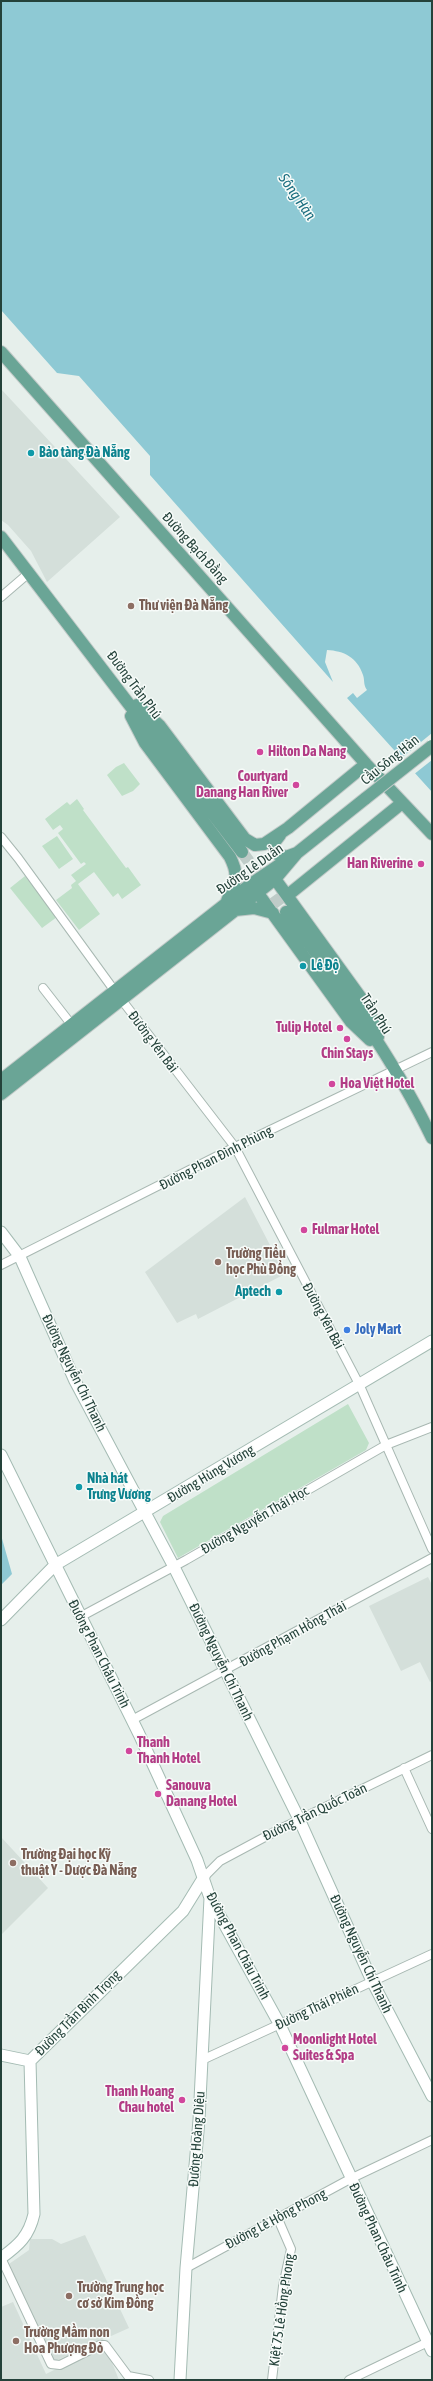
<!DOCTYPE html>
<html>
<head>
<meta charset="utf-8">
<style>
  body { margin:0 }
  #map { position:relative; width:433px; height:2381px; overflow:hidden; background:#e6efeb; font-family:"Asap Condensed",sans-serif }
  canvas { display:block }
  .frame { position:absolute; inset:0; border:2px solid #24423a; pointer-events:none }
</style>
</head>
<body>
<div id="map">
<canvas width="433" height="2381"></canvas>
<div class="frame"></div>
</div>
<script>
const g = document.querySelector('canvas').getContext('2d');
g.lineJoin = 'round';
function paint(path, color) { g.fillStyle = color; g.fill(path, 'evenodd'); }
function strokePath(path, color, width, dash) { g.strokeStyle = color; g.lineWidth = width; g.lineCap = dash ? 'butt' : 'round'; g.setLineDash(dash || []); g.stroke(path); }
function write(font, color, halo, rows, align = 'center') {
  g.font = font + ' "Asap Condensed",sans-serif'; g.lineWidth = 3; g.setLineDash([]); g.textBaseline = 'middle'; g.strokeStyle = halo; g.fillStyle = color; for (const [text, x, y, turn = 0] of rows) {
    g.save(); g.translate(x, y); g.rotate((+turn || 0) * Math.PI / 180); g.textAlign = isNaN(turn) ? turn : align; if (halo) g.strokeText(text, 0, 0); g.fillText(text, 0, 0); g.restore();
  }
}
const built = new Path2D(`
  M 1,389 L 120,517 L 47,582 L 31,551 L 8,525 L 1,520 Z
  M 245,1197 L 285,1274 L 198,1319 L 196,1314 L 177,1323 L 145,1272 Z
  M 428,1577 L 432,1585 L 432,1681 L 430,1682 L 420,1662 L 401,1671 L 369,1606 Z
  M 1,1837 L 48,1888 L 2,1934 L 1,1933 Z
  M 85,2235 L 129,2328 L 53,2362 L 9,2264 L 29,2250 L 30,2239 L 52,2239 L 61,2244 Z
  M 13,2302 L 46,2374 L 90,2352 L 107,2350 L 119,2380 L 2,2380 L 1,2307 Z`);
const green = new Path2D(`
  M 124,763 L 140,784 L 133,791 L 122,796 L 107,775 L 116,767 Z
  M 77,799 L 84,809 L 83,810 L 126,868 L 128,867 L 141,885 L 122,899 L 118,893 L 113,897 L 94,872 L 78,884 L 100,914 L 79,930 L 56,900 L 72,888 L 71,885 L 76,881 L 71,875 L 86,864 L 84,862 L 81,864 L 58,833 L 63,829 L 60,825 L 53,830 L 45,819 L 67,802 L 70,805 Z
  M 57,836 L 73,859 L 59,869 L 42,846 Z
  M 25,876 L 57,917 L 42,928 L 10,888 Z
  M 348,1404 L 369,1443 L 366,1450 L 178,1558 L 160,1522 L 163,1516 Z`);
const water = new Path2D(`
  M 1,1 L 432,1 L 432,792 L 347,698 L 353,693 L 357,698 L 367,690 C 363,684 365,681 363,675 C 357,657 344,651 327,650 L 325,662 L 333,682 L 150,475 L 150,456 L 79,376 L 57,373 L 1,310 Z
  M 1,1535 L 12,1574 L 1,1585 Z`);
const pier = new Path2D(`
  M 432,733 L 432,760 L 413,775 L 399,760 Z`);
const primaryTunnel = new Path2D(`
  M 242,852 L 286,912`);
const street = new Path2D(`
  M 1,597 L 30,572
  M 1,837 L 18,858 L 114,990 L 235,1147 L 360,1386 L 432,1549
  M 43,988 L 71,1024
  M 1,1265 L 235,1147 L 432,1052
  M 80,1617 L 186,1560 L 386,1445 L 432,1427
  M 132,1720 L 432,1558
  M 404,1768 L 432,1829
  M 204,1877 L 220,1861 L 278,1830 L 432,1755
  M 202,2060 L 432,1954
  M 1,2258 L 51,2364 L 60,2365 L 100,2345 L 105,2345 L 128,2376 L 149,2380
  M 186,2268 L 350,2179 L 432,2140
  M 272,2380 L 283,2286 L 291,2249 L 278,2219
  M 349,2380 L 432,2340`);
const secondary = new Path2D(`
  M 1,1232 L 20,1257 L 75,1381 L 174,1567 L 299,1819 L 372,1981 L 432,2096
  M 1,1455 L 139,1734 L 197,1860 L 210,1898 L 280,2025 L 432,2351
  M 1,1620 L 55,1565 L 432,1341
  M 1,2055 L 30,2061
  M 1,2258 C 19,2245 29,2236 34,2214 L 30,2061 L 183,1911 L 204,1877
  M 180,2380 L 186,2268 L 199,2120 L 210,1898`);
const primary = new Path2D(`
  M 1,352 L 366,764 L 432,834
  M 1,537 L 242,852
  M 137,705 L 160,726 L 245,839 L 255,845 L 264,844 L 288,828 L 366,764
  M 131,716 L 145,743 L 230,857 C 240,877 235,882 227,901
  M 280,835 L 273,844 L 277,854 L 286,857 L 297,853 L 366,798
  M 275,879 L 369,1009 L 378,1037
  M 257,892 L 351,1022 L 370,1040
  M 288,895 L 402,803
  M 235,910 L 254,908 L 273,913
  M 286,912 C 339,984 393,1057 432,1138
  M 1,1080 L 251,884 L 288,859
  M 1,1094 L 275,879 L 297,853`);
const primaryBridge = new Path2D(`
  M 366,798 L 432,746`);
const markers = [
  [31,453,4,"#0f9aa8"],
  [131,606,4,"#8d6e63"],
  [260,752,4,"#d1479c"],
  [296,785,4,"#d1479c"],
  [421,864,4,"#d1479c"],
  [303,966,4,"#0f9aa8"],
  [340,1028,4,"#d1479c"],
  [347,1039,4,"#d1479c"],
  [332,1084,4,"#d1479c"],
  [304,1230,4,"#d1479c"],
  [218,1262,4,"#8d6e63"],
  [279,1292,4,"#0f9aa8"],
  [347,1330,4,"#3f7fe0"],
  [79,1487,4,"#0f9aa8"],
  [129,1751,4,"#d1479c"],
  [158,1794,4,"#d1479c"],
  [13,1863,4,"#8d6e63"],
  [285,2048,4,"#d1479c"],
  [182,2100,4,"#d1479c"],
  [69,2296,4,"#8d6e63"],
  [16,2341,4,"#8d6e63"]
];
const cultureNames = [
  ["Bảo tàng Đà Nẵng",39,453],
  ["Lê Độ",311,966],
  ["Aptech",271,1292,"right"],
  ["Nhà hát",87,1479],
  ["Trưng Vương",87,1495]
];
const streetNames = [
  ["Đường Bạch Đằng",195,548,48],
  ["Đường Trần Phú",134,685,53],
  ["Cầu Sông Hàn",390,760,-39],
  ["Đường Lê Duẩn",250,869,-35],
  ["Trần Phú",376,1014,57],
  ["Đường Yên Bái",153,1042,53],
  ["Đường Phan Đình Phùng",216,1158,-27],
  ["Đường Yên Bái",323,1316,62],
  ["Đường Nguyễn Chí Thanh",74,1373,64],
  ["Đường Hùng Vương",211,1474,-31],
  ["Đường Nguyễn Thái Học",255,1520,-30],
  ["Đường Phạm Hồng Thái",293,1634,-29],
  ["Đường Phan Châu Trinh",99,1654,63],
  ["Đường Nguyễn Chí Thanh",221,1662,64],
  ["Đường Trần Quốc Toản",315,1812,-26],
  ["Đường Phan Châu Trinh",238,1946,62],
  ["Đường Nguyễn Chí Thanh",361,1954,65],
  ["Đường Thái Phiên",317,2007,-25],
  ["Đường Trần Bình Trọng",78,2013,-45],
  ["Đường Hoàng Diệu",197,2139,-86],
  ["Đường Lê Hồng Phong",276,2219,-28],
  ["Đường Phan Châu Trinh",378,2238,65],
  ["Kiệt 75 Lê Hồng Phong",282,2310,-82]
];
const educationNames = [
  ["Thư viện Đà Nẵng",139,606],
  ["Trường Tiểu",226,1254],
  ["học Phù Đổng",226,1270],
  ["Trường Đại học Kỹ",21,1855],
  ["thuật Y - Dược Đà Nẵng",21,1871],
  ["Trường Trung học",77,2288],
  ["cơ sở Kim Đồng",77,2304],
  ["Trường Mầm non",24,2333],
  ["Hoa Phượng Đỏ",24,2349]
];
const hotelNames = [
  ["Hilton Da Nang",268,752],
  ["Courtyard",288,777,"right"],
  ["Danang Han River",288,793,"right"],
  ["Han Riverine",413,864,"right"],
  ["Tulip Hotel",332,1028,"right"],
  ["Chin Stays",347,1054,"center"],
  ["Hoa Việt Hotel",340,1084],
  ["Fulmar Hotel",312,1230],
  ["Thanh",137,1743],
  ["Thanh Hotel",137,1759],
  ["Sanouva",166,1786],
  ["Danang Hotel",166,1802],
  ["Moonlight Hotel",293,2040],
  ["Suites & Spa",293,2056],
  ["Thanh Hoang",174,2092,"right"],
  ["Chau hotel",174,2108,"right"]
];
const shopNames = [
  ["Joly Mart",355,1330]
];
const waterNames = [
  ["Sông Hàn",297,197,55]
];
paint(built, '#d4dfda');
paint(green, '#bfe0c8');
paint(water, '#8ec9d4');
paint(pier, '#e6efeb');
strokePath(primaryTunnel, '#bfccc8', 12, [12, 6]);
strokePath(street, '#a8b8b2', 10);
strokePath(secondary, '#a4bbb3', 13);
strokePath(primary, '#c2cac8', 14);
strokePath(street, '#fff', 8);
strokePath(secondary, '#fff', 11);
strokePath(primary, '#6aa596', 12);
strokePath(primaryBridge, '#c2cac8', 14, []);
strokePath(primaryBridge, '#6aa596', 12);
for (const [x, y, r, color] of markers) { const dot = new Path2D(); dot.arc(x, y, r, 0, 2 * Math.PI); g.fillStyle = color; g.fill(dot); strokePath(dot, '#f7fbf9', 1.5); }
write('bold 14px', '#0d838f', '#f7fbf9', cultureNames, 'left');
write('14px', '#24423a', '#f7fbf9', streetNames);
write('bold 14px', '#785e54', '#f7fbf9', educationNames, 'left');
write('bold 14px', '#b23c85', '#f7fbf9', hotelNames, 'left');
write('bold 14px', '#366cbe', '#f7fbf9', shopNames, 'left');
write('italic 15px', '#1c6f80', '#f7fbf9', waterNames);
</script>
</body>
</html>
